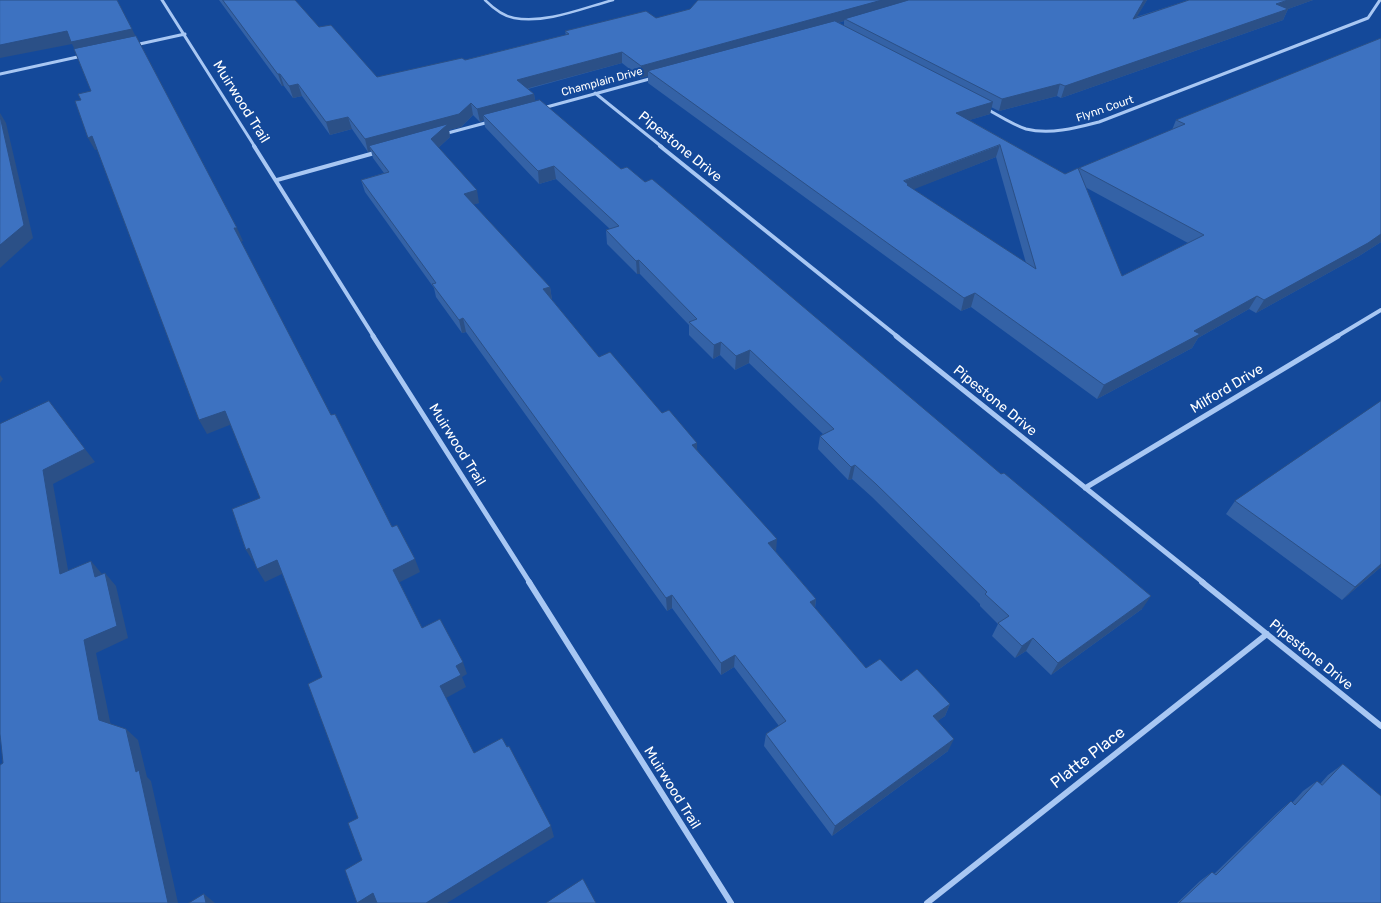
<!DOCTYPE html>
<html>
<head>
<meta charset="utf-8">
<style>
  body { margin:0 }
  canvas { display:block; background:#14499a }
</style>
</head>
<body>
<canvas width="1381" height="903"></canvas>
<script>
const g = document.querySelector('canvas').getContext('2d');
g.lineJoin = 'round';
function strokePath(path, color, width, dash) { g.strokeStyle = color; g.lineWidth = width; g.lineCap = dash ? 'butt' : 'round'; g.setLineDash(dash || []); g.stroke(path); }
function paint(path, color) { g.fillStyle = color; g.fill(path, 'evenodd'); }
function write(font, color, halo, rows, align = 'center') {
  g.font = font + ' Rubik,sans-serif'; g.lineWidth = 4; g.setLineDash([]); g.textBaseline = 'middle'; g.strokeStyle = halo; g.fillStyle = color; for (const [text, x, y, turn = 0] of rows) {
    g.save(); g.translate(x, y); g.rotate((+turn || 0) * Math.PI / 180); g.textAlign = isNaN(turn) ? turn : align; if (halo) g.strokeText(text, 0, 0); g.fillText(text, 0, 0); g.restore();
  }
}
const service = new Path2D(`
  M 485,0 C 493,8 503,16 514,18 C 546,24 583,8 613,0`);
const minorFar3 = new Path2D(`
  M 162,0 L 255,147
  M 135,45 L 185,34
  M 0,74 L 82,56
  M 595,93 L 662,147
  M 543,108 L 653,78
  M 985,108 C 998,115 1013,125 1026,129 C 1050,135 1076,128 1099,122 L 1368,18 L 1380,0
  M 444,134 L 489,122`);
const minorFar2 = new Path2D(`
  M 254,146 L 374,337
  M 660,146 L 898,337
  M 277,180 L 378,152
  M 1336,337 L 1381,310`);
const minorFar1 = new Path2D(`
  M 373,336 L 530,583
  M 896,336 L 1204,583
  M 1085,488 L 1338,336`);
const minor = new Path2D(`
  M 529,582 L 731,903
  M 1202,582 L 1381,726
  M 927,903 L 1267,634`);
const wall = new Path2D(`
  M 219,0 L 295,0 L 319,27 L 377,77 L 465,60 L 557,37 L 566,35 L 565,31 L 656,18 L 1147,0 L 1136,17 L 1189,0 L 1313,0 L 1288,9 L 1283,20 L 1061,98 L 1057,96 L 999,111 L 991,107 L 990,114 L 969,120 L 1065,174 L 1078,169 L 1079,168 L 1172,130 L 1176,120 L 1381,38 L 1381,242 L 1359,256 L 1256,313 L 1249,309 L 1198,338 L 1192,348 L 1097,399 L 971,307 L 961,311 L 648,83 L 648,76 L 641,78 L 622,63 L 528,89 L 534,94 L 535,101 L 621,169 L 1142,609 L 1051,675 L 1026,651 L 1015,658 L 992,636 L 998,624 L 980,606 L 980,604 L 872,497 L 852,479 L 848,480 L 818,449 L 820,436 L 823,434 L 749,363 L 735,370 L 720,355 L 713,359 L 689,335 L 689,325 L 640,274 L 637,274 L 607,244 L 606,230 L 610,229 L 556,179 L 539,184 L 485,127 L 484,120 L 480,122 L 473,115 L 461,127 L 449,130 L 450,137 L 438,148 L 479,203 L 473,204 L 550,287 L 552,300 L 599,357 L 662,413 L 697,443 L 697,450 L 776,552 L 816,599 L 815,608 L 866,668 L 901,681 L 950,704 L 945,716 L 937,721 L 948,751 L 832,836 L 764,746 L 766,734 L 779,726 L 734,667 L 721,675 L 672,608 L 667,611 L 466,332 L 462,333 L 436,297 L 434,288 L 365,192 L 361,180 L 384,173 L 373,158 L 371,151 L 368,152 L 352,129 L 330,135 L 302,96 L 293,98 L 284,86 L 282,86 ZM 844,21 L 844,26 L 838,23 ZM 996,157 L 1026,263 L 913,189 ZM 1085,187 L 1188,243 L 1122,276 Z
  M 1381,401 L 1381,567 L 1342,600 L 1226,514 L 1235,501 Z
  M 1343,764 L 1381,903 L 1177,903 L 1200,881 L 1212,872 L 1214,874 L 1278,812 L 1291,801 L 1292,803 L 1303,791 L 1317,781 L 1320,784 L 1328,775 Z`);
const shadedWall = new Path2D(`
  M 882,0 L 920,0 L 845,19 L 844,21 L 653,74 L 648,71 L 648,76 L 641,78 L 641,66 Z
  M 1144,0 L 1147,0 L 1129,30 L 1133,19 Z
  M 1288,0 L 1313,0 L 1288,9 L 1283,20 L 1061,98 L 1065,86 Z
  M 132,29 L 138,41 L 77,54 L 72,44 L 0,58 L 0,45 L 67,31 Z
  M 622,52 L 622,63 L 518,91 L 517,80 Z
  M 278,74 L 280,74 L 284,86 L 282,86 Z
  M 298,84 L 302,96 L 293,98 L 289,86 Z
  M 1060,84 L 1057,96 L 999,111 L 1002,99 Z
  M 534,94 L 536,106 L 483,115 L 484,120 L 480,122 L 477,109 Z
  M 993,102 L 990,114 L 953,125 L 956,113 Z
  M 471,103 L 473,115 L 461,127 L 449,130 L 450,137 L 434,152 L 369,146 L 371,151 L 368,152 L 365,139 Z
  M 0,113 L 6,123 L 33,238 L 0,268 Z
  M 348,117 L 352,129 L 330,135 L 326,122 Z
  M 92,136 L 99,149 L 95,150 L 88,138 Z
  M 1000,145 L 996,157 L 907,192 L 904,181 Z
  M 554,166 L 556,179 L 539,184 L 538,171 Z
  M 477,190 L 479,203 L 466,207 L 464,194 Z
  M 234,228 L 237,228 L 243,241 L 240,242 Z
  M 1381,234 L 1381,242 L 1359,256 L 1256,313 L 1264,300 Z
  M 639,260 L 640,274 L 637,274 L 636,261 Z
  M 550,287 L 552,300 L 543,289 Z
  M 975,293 L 971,307 L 961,311 L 964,298 Z
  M 1257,296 L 1249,309 L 1198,338 L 1192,348 L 1097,399 L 1104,385 L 1194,331 Z
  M 463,318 L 466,332 L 462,333 L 459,320 Z
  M 721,342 L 720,355 L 713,359 L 714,345 Z
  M 750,350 L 749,363 L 735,370 L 736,356 Z
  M 0,375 L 3,379 L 0,383 Z
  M 225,411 L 232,424 L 207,434 L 199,420 Z
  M 697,443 L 697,456 L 692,445 Z
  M 85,449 L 95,462 L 53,484 L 71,587 L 60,574 L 43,470 Z
  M 855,465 L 852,479 L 848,480 L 851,467 Z
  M 777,539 L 776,552 L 768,543 Z
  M 249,548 L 254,563 L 246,550 Z
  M 415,559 L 420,572 L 398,583 L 393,570 Z
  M 277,560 L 284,573 L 265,582 L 257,569 Z
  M 91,561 L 102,574 L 95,577 Z
  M 1381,564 L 1381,567 L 1342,600 L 1355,587 Z
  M 105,573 L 116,586 L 128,638 L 96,653 L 112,731 L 99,720 L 84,640 Z
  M 672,595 L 672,608 L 667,611 L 666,598 Z
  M 1151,596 L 1142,609 L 1051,675 L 1058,663 Z
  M 816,599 L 814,612 L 810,602 Z
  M 1033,638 L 1026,651 L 1015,658 L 1022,646 Z
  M 735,655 L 734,667 L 721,675 L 721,663 Z
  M 463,662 L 467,674 L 462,677 L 466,687 L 446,698 L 440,686 L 456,666 Z
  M 950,704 L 945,716 L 928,728 L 933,716 Z
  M 126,729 L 138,740 L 147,777 L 151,781 L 178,903 L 168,903 L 136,772 Z
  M 954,739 L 948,751 L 832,836 L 835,826 Z
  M 551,826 L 554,837 L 447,903 L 426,903 Z
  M 373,893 L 379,903 L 357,903 Z
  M 204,894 L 215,903 L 206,903 Z`);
const building = new Path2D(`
  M 0,0 L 117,0 L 132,29 L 71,42 L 67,31 L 0,45 Z
  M 223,0 L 295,0 L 319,27 L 331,25 L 377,77 L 462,58 L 465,60 L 569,34 L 565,31 L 646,11 L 656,18 L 690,9 L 698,0 L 882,0 L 641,66 L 622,52 L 517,80 L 534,94 L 477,109 L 471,103 L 459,114 L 365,139 L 348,117 L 326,122 L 298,84 L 289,86 L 280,74 L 278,74 Z
  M 909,0 L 1144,0 L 1133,19 L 1189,0 L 1288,0 L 1276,4 L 1288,9 L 1065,86 L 1060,84 L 1002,99 L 845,19 Z
  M 835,21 L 993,102 L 956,113 L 1065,174 L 1078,168 L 1122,276 L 1204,235 L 1079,168 L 1185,124 L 1176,120 L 1381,38 L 1381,234 L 1368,243 L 1264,300 L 1257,296 L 1194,331 L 1200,334 L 1104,385 L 975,293 L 964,298 L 648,71 ZM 1000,145 L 1036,269 L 907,185 L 908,184 L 904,181 Z
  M 136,36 L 237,228 L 234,228 L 331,415 L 335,414 L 392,527 L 397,525 L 415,559 L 393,570 L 422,628 L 440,619 L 463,662 L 456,666 L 461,675 L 440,686 L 474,753 L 502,738 L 507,747 L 509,746 L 551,826 L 426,903 L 377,903 L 373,893 L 357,903 L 345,870 L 362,860 L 348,823 L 358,818 L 308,684 L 322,677 L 277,560 L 257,569 L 249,548 L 246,550 L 232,509 L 260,498 L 225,411 L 199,420 L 92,136 L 88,138 L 75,101 L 81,100 L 78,94 L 91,91 L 74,49 Z
  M 540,100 L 621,169 L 627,167 L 645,182 L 652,179 L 1001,474 L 1004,473 L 1151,596 L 1058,663 L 1033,638 L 1022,646 L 998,623 L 1009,616 L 985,594 L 987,592 L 876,484 L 855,465 L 851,467 L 820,436 L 834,429 L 750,350 L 736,356 L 721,342 L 714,345 L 689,322 L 697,319 L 639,260 L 636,261 L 606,230 L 619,226 L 554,166 L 538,171 L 483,115 Z
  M 0,116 L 24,225 L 0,245 Z
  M 448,124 L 431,139 L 477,190 L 464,194 L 550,287 L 543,289 L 599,357 L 610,352 L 662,413 L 669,410 L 697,443 L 692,445 L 777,539 L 768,543 L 816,599 L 810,602 L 866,668 L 880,659 L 901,681 L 917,669 L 950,704 L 933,716 L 954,739 L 835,826 L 766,734 L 786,721 L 735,655 L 721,663 L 672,595 L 666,598 L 463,318 L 459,320 L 432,284 L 436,283 L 361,180 L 389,172 L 369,146 Z
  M 49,401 L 85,449 L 43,470 L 60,574 L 91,561 L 95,577 L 105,573 L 117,626 L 84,640 L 99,720 L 126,729 L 136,772 L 139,770 L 168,903 L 0,903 L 0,765 L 3,763 L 0,734 L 0,424 Z
  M 1381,401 L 1381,564 L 1355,587 L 1235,501 Z
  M 1343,764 L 1381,796 L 1381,903 L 1179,903 L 1212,872 L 1216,875 L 1291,801 L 1295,805 L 1317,781 L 1322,785 Z
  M 583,879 L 596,903 L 546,903 Z
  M 204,894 L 206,903 L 189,903 Z`);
const farStreetnames = [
  ["Champlain Drive",602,82,-15],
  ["Flynn Court",1105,109,-19]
];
const streetNames = [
  ["Muirwood Trail",241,102,58],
  ["Pipestone Drive",680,147,39],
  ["Milford Drive",1227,389,-31],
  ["Pipestone Drive",995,401,39],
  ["Muirwood Trail",457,445,58],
  ["Pipestone Drive",1311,655,39],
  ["Muirwood Trail",672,788,58]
];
const nearStreetnames = [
  ["Platte Place",1088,758,-38]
];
strokePath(service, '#a8c7f3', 2.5);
strokePath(minorFar3, '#a8c7f3', 3);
strokePath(minorFar2, '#a8c7f3', 4);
strokePath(minorFar1, '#a8c7f3', 5);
strokePath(minor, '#a8c7f3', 6);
paint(wall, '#3462a6');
paint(shadedWall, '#2b5087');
paint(building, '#3d72c1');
strokePath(building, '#2b5087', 1);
write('11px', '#fff', '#14499a', farStreetnames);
write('14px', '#fff', '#14499a', streetNames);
write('16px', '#fff', '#14499a', nearStreetnames);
</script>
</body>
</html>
